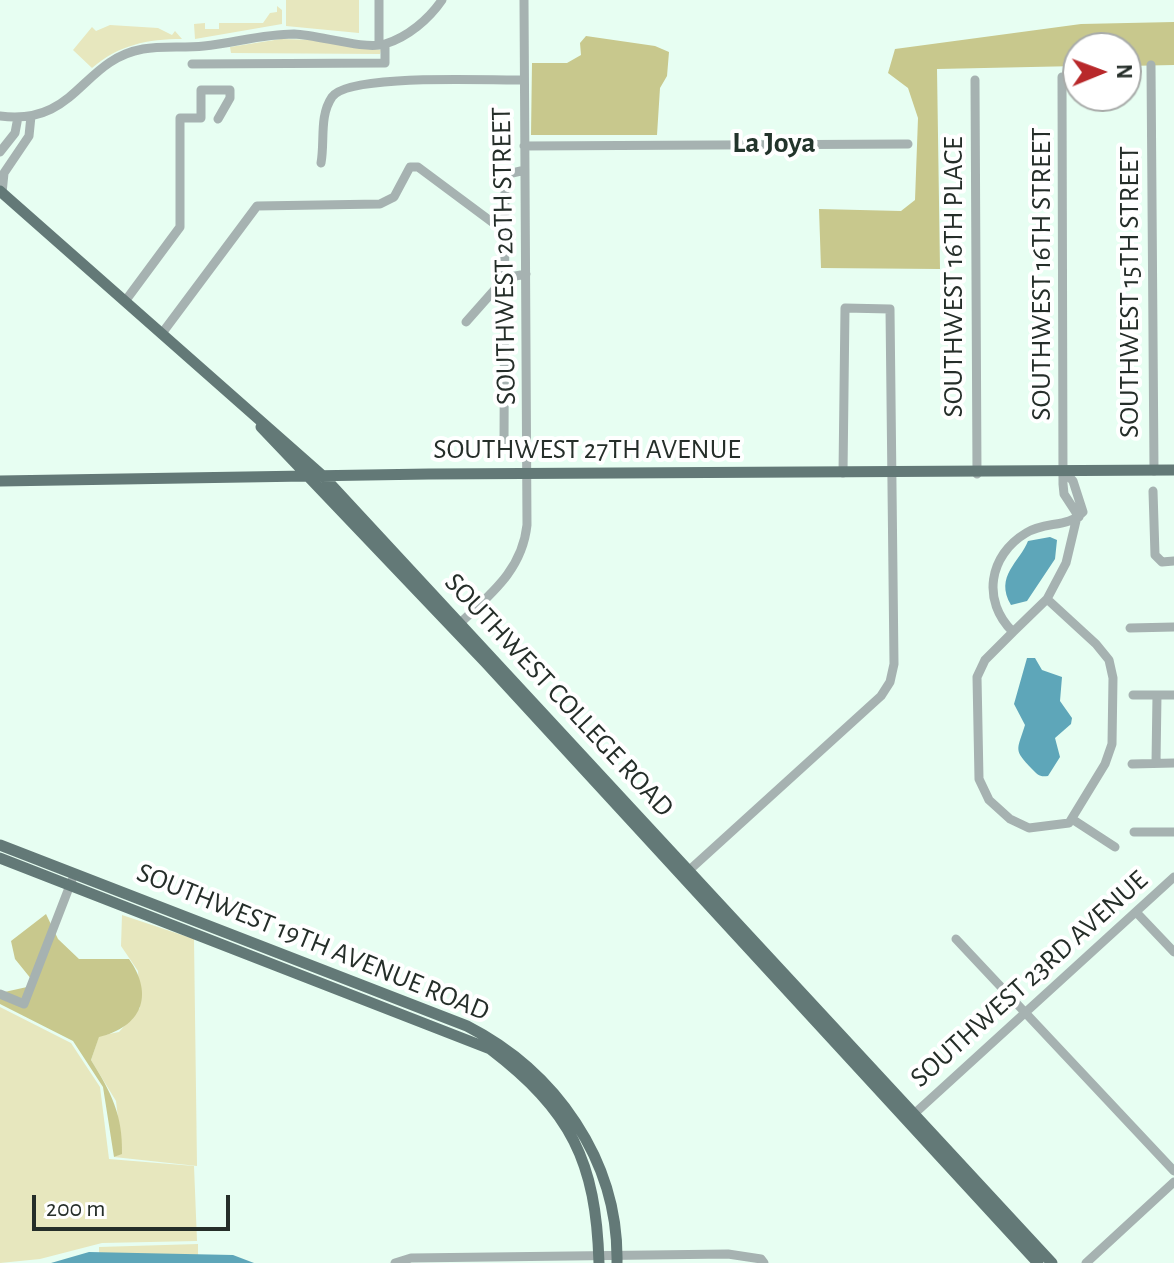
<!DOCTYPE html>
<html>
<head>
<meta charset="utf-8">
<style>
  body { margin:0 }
  #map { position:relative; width:1174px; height:1263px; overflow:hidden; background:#e7fef2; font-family:"Alegreya Sans",sans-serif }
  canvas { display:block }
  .north { position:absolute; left:1062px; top:32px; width:80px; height:80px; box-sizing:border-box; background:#fff; border:2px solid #a8aba9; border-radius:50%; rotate:89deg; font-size:22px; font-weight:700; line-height:32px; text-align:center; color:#252e29 }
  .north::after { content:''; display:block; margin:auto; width:28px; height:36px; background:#b8282a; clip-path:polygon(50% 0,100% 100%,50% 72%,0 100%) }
  .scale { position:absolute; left:32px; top:1195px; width:198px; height:36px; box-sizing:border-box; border:4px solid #252e29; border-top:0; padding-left:10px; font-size:24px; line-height:28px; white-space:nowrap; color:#252e29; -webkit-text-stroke:6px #fff; paint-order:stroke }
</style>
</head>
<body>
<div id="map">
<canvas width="1174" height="1263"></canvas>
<div class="north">N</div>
<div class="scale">200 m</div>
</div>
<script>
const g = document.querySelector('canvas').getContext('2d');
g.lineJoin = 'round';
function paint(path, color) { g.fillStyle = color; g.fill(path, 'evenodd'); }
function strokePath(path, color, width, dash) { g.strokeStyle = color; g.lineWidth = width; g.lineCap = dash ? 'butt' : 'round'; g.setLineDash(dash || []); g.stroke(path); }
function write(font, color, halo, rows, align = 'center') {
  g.font = font + ' "Alegreya Sans",sans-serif'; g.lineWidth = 8; g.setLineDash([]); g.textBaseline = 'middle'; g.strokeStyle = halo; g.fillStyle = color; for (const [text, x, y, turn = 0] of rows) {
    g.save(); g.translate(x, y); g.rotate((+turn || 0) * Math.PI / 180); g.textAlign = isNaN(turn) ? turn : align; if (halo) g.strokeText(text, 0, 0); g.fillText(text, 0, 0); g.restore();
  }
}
const green = new Path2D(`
  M 286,0 L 359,0 L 359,33 L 286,26 Z
  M 277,6 L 282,10 L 282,24 L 195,39 L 194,24 L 205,23 L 205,29 L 219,29 L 219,23 L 263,23 L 270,13 L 277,12 Z
  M 110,25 L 158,28 L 172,35 L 175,31 L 182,39 C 148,39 118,45 92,68 L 73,50 L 92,27 L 96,31 Z
  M 281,39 L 318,40 L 381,50 L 380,54 L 231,53 L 230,47 Z
  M 122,915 L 194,939 L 197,1166 L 114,1157 L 122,1153 L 116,1101 L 91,1060 L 99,1036 L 119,1032 L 140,1008 L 138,971 L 121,946 Z
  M 0,1007 L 71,1043 L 100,1087 L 109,1159 L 194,1166 L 197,1241 L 102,1243 L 40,1259 L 0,1263 Z
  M 198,1244 L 198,1255 L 99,1253 L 99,1247 Z`);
const forest = new Path2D(`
  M 1174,22 L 1174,65 L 1126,66 L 1126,48 L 1078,48 L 1078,66 L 937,69 L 940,269 L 821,268 L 819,209 L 901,211 L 915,200 L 918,118 L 908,88 L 888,73 L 895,49 L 1081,24 Z
  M 586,36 L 655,46 L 669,52 L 667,76 L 660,88 L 657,135 L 531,135 L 532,63 L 567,63 L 581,55 L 580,43 Z
  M 46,914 L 58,939 L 79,959 L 129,959 C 155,996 141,1027 99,1037 L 91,1060 C 111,1092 123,1115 122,1154 L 114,1157 L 103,1087 L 73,1041 L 0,1004 L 0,993 L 36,985 L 15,959 L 11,941 Z`);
const water = new Path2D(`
  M 1050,537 L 1057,540 L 1055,559 L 1027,601 L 1011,605 C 994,576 1020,562 1028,541 Z
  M 1027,658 L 1035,658 L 1042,670 L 1062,677 L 1060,701 L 1072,718 L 1071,724 L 1055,738 L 1060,757 L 1048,776 C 1039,777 1038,775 1032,769 C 1013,749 1017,751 1025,725 L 1014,704 Z
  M 89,1252 L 233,1255 L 254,1263 L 51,1263 Z`);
const minor = new Path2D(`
  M 379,44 L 379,0
  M 192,64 L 385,63 L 385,44
  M 1151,65 L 1154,471
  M 1062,77 L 1063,484 L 1064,494 L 1079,517
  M 975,80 L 977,474
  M 0,116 C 77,126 81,60 143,49 C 162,46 184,48 204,46 C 234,43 263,34 294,34 C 320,35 363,50 385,44 C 408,37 429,19 442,0
  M 524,146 L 908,144
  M 0,152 L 15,133 L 18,117
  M 321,163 C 325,141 319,116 332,97 C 348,73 491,81 524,80
  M 2,193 L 4,173 L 29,136 L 31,116
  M 126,300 L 180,227 L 180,118 L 201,118 L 201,90 L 230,90 L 230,98 L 218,119
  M 466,322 L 505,278 L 526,274
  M 163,332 L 257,206 L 380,204 L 394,197 L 410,167 L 418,167 L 504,231
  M 504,447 L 505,180 L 508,174 L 525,170
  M 1065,472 L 1073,481 L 1083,512 C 1068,528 1045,521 1026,533 C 989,555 981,601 1013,632 L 985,660 L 977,677 L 979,779 L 989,800 L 1010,819 L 1029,828 L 1069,823 L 1105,764 L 1112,744 L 1113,678 L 1109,660 L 1096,644 L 1047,599 L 1066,563 L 1076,521
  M 1153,491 L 1155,555 L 1162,562 L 1174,561
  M 456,627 C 488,596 522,572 527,525 L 524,0
  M 1130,628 L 1174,627
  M 1013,632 L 1047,599
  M 1133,695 L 1174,695
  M 1156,763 L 1157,695
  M 1132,764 L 1174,763
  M 1072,819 L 1115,847
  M 1134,832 L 1174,832
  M 685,874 L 881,696 L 890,682 L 894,664 L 890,309 L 845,308 L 843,473
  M 1136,912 L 1174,952
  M 956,939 L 1174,1171
  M 0,994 L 24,1004 L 72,880
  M 914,1114 L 1174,877
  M 395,1263 L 411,1258 L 728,1254 L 761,1259 L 764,1263
  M 1086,1263 L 1174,1182`);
const major = new Path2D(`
  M 0,191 L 323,476 L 1052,1263
  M 261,427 L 486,663 L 1038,1263
  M 0,481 L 429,474 L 1174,470
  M 0,845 L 467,1026 C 555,1071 619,1160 617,1263
  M 0,858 L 490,1049 C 571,1111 596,1161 599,1263`);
const streetNames = [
  ["SOUTHWEST 20TH STREET",504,256,-91],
  ["SOUTHWEST 16TH STREET",1042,274,-90],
  ["SOUTHWEST 16TH PLACE",954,277,-90],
  ["SOUTHWEST 15TH STREET",1130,292,-90],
  ["SOUTHWEST 27TH AVENUE",587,450],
  ["SOUTHWEST COLLEGE ROAD",559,695,47],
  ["SOUTHWEST 19TH AVENUE ROAD",313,942,22],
  ["SOUTHWEST 23RD AVENUE",1029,979,-42]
];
const neighbourhoodNames = [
  ["La Joya",774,143]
];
paint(green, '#e7e7be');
paint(forest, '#c8c88d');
paint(water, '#5ea6b9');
strokePath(minor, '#a6b2b1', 9);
strokePath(major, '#637977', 11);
write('28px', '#252e29', '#fff', streetNames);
write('bold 30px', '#22342b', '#fff', neighbourhoodNames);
</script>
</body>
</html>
